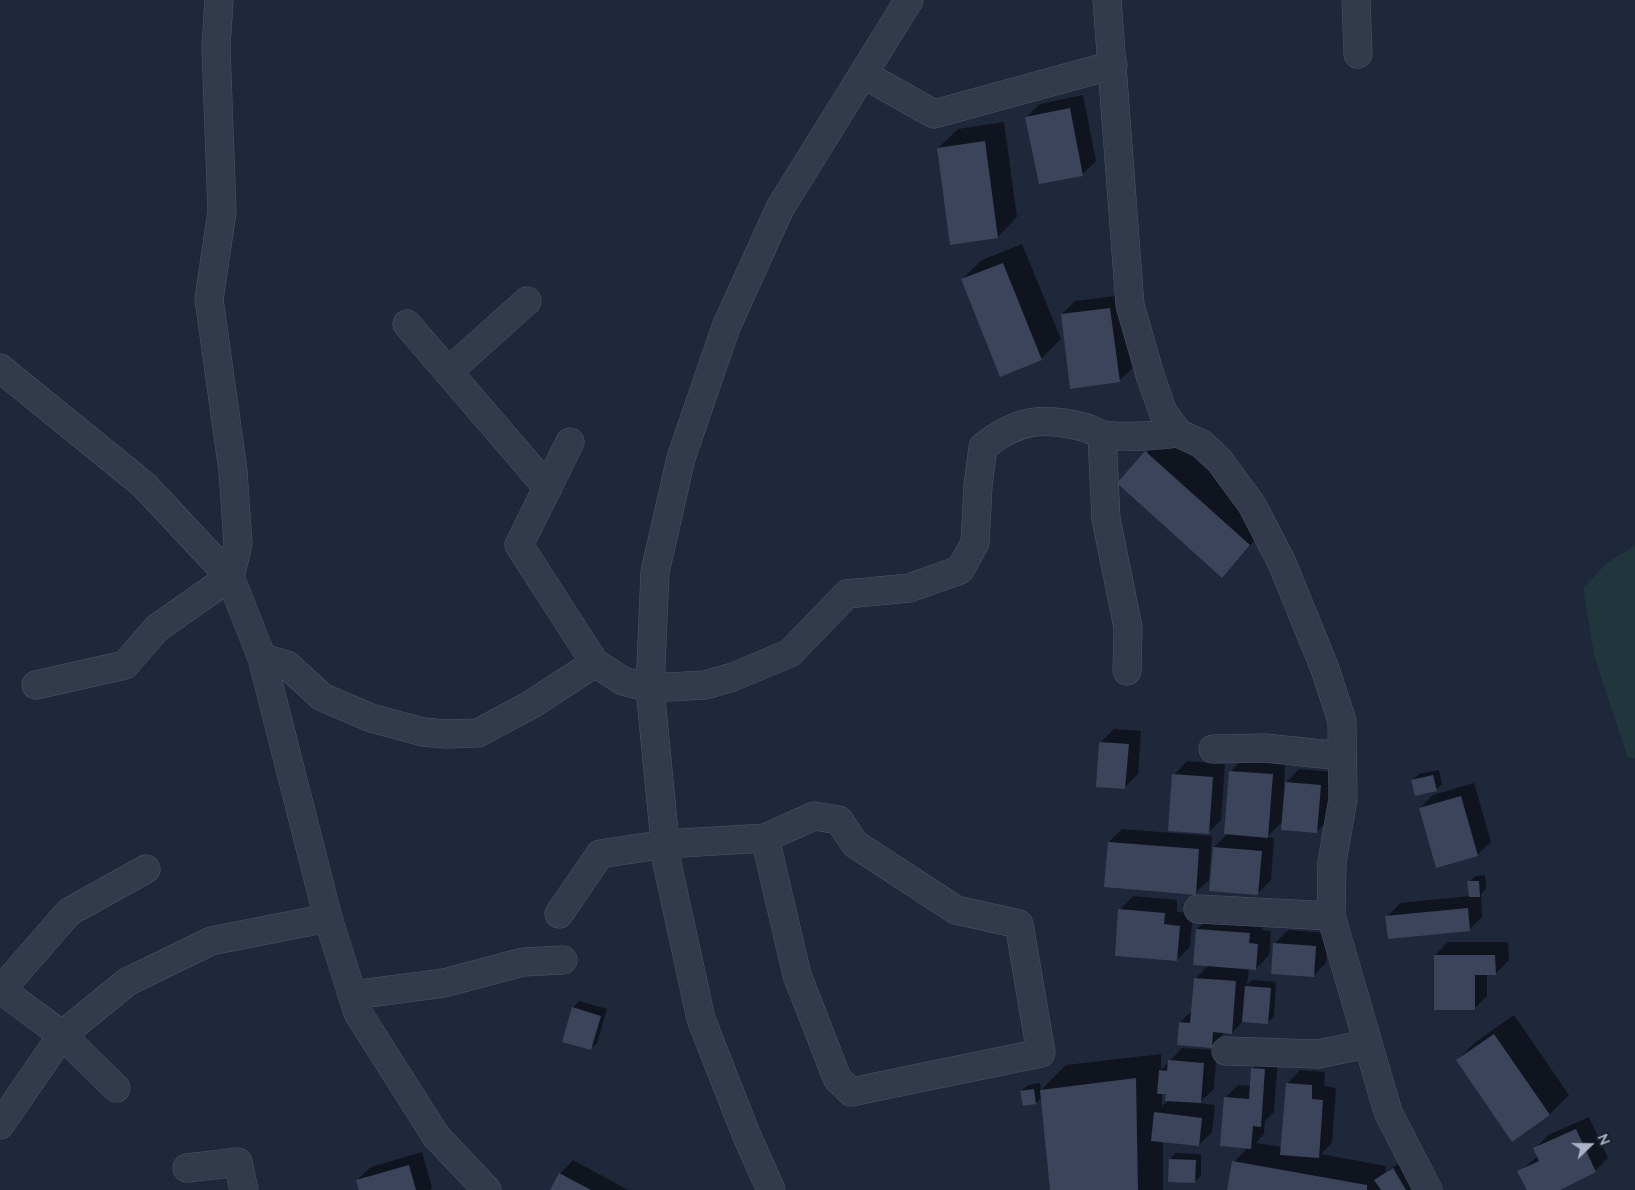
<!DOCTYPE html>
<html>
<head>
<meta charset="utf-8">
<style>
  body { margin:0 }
  #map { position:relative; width:1635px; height:1190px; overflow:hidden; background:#1f273b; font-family:Mulish,sans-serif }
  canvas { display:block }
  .north { position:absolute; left:1565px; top:1120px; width:50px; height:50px; -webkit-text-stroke:4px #191f2f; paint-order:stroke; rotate:68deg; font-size:14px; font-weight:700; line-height:20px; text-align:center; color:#aeb4c7 }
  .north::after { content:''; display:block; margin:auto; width:18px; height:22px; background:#aeb4c7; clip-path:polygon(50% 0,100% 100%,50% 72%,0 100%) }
</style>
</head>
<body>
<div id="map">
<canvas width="1635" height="1190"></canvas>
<div class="north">N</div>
</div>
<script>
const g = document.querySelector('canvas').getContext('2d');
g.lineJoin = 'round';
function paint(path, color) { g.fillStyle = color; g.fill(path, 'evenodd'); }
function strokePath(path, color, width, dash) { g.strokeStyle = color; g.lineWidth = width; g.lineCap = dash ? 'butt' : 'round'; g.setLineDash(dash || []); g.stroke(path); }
const green = new Path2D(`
  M 1635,545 L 1635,758 L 1628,758 L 1595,659 L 1583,588 L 1606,564 Z`);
const shadow = new Path2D(`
  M 1083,95 L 1096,161 L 1083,174 L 1040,182 L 1026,117 L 1040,104 Z
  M 1004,122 L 1017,217 L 998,237 L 938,148 L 958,129 Z
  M 1022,244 L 1061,339 L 1041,359 L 962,279 L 982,260 Z
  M 1123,295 L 1133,368 L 1119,381 L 1062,314 L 1075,301 Z
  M 1166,433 L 1269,525 L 1222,576 L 1119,483 Z
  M 1114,729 L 1141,731 L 1138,774 L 1124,788 L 1100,743 Z
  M 1244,758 L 1285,762 L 1284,785 L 1299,769 L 1333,772 L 1330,819 L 1316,832 L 1283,821 L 1267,837 L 1274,838 L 1271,880 L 1258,893 L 1214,847 L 1228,833 L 1230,772 Z
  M 1187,761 L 1225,764 L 1221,820 L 1208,833 L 1174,775 Z
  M 1439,770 L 1442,784 L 1436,790 L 1412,780 L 1419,774 Z
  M 1474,783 L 1491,842 L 1477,855 L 1420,808 L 1433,795 Z
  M 1122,829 L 1212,836 L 1209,880 L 1195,893 L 1109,842 Z
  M 1485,875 L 1486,889 L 1481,894 L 1482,917 L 1469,930 L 1387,917 L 1400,903 L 1470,896 L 1469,882 L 1475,876 Z
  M 1133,896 L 1177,900 L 1177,912 L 1193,913 L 1190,947 L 1177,960 L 1120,910 Z
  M 1210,916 L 1263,920 L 1262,930 L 1271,931 L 1269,955 L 1256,969 L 1249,968 L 1247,985 L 1252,980 L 1276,982 L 1274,1016 L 1268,1022 L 1244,1020 L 1232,1033 L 1225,1032 L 1211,1047 L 1180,1022 L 1193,1010 L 1195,979 L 1209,965 L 1197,929 Z
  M 1288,930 L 1328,933 L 1326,963 L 1313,976 L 1275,943 Z
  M 1448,942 L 1508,942 L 1509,960 L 1495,974 L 1487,974 L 1487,996 L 1474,1009 L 1435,955 Z
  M 579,1001 L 607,1009 L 597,1043 L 590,1049 L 573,1008 Z
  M 1514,1015 L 1569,1095 L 1550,1114 L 1512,1140 L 1457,1060 L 1477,1041 Z
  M 1182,1048 L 1217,1050 L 1214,1089 L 1199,1103 L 1215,1105 L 1212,1132 L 1199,1145 L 1163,1141 L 1163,1190 L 1051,1190 L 1042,1097 L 1036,1103 L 1021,1091 L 1028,1085 L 1040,1083 L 1041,1090 L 1066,1065 L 1161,1054 L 1161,1070 ZM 1162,1093 L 1167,1093 L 1169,1100 L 1162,1106 Z
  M 1265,1056 L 1278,1057 L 1274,1112 L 1265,1121 L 1264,1134 L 1256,1143 L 1282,1147 L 1287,1084 L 1300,1070 L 1325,1072 L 1324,1086 L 1336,1088 L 1332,1143 L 1321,1154 L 1386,1166 L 1385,1172 L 1400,1163 L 1416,1190 L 1229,1190 L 1234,1162 L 1248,1147 L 1225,1098 L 1238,1085 L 1251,1086 L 1252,1069 Z
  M 1589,1117 L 1608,1158 L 1595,1171 L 1557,1190 L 1528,1190 L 1519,1172 L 1538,1156 L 1535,1149 L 1548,1135 Z
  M 422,1152 L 432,1188 L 430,1190 L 360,1190 L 357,1180 L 371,1167 Z
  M 1176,1153 L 1201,1154 L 1201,1176 L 1194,1182 L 1170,1159 Z
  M 573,1160 L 628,1190 L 551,1190 L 560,1174 Z`);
const building = new Path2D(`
  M 1070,108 L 1083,176 L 1039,184 L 1025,117 Z
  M 985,141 L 998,238 L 950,245 L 937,148 Z
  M 1003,263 L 1042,360 L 1000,377 L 961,279 Z
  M 1110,308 L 1120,382 L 1070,389 L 1061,314 Z
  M 1145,451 L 1250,545 L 1222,578 L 1117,483 Z
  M 1099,742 L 1129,744 L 1125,789 L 1096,787 Z
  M 1229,771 L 1273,774 L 1268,838 L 1224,834 Z
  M 1172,774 L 1213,777 L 1209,834 L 1168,831 Z
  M 1433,775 L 1437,791 L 1415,796 L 1411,780 Z
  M 1285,782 L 1321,785 L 1317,833 L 1281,830 Z
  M 1461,796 L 1478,856 L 1436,868 L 1419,808 Z
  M 1108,842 L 1199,849 L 1196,895 L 1104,887 Z
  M 1213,847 L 1262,851 L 1258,895 L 1209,891 Z
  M 1467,881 L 1479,881 L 1480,897 L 1469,897 Z
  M 1468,908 L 1470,931 L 1388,939 L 1385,916 Z
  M 1118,909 L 1165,913 L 1164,924 L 1180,926 L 1177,961 L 1115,956 Z
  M 1196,929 L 1250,933 L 1249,943 L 1258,944 L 1256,970 L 1193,965 Z
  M 1273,943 L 1316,946 L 1314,977 L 1271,974 Z
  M 1434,955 L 1495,955 L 1496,975 L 1475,975 L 1475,1010 L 1434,1010 Z
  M 1194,978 L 1236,981 L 1232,1034 L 1213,1032 L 1212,1048 L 1177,1045 L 1179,1022 L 1190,1023 Z
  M 1245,986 L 1271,988 L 1268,1024 L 1242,1022 Z
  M 572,1007 L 601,1016 L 591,1050 L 562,1042 Z
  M 1494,1034 L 1550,1115 L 1512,1142 L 1456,1060 Z
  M 1168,1060 L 1204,1063 L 1201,1103 L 1165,1101 L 1166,1094 L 1157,1094 L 1159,1070 L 1167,1071 Z
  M 1251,1068 L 1265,1069 L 1261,1127 L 1253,1126 L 1251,1149 L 1220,1146 L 1224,1097 L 1249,1099 Z
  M 1136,1078 L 1138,1190 L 1050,1190 L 1040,1090 Z
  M 1286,1083 L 1312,1085 L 1312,1099 L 1323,1100 L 1319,1158 L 1280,1155 Z
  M 1034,1089 L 1036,1104 L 1023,1106 L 1020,1091 Z
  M 1154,1112 L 1202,1118 L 1199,1146 L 1151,1141 Z
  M 1576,1129 L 1596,1172 L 1560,1190 L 1527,1190 L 1517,1171 L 1539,1161 L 1533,1148 Z
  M 1169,1159 L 1196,1160 L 1195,1183 L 1168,1182 Z
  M 1232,1161 L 1367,1185 L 1367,1190 L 1227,1190 Z
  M 409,1165 L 416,1190 L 359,1190 L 356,1180 Z
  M 1393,1168 L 1406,1190 L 1381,1190 L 1374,1180 Z
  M 559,1173 L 591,1190 L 550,1190 Z`);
const minor = new Path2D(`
  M 1107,0 L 1130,305 L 1150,375 L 1163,412 L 1178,433 L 1202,444 L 1219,460 L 1252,505 L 1282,563 L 1325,669 L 1342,721 L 1343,799 L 1332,862 L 1331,916 L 1388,1112 L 1428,1190
  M 1356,0 L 1358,54
  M 863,74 L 934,114 L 1113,65
  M 407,324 L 548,488
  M 0,368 L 144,485 L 230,577 L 262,658 L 328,918 L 358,1013 L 436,1136 L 487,1190
  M 448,372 L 527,301
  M 1102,435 L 1106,519 L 1128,627 L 1127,671
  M 570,442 L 519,545 L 595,663
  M 262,658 L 287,665 L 322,697 L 371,718 L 423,732 L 446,734 L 478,733 L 532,704 L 595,663 L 623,681 L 650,688 L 705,685 L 733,677 L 790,653 L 847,594 L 909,588 L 960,570 L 975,543 L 978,486 L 983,447 C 1017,419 1044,416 1087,428 C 1093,430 1098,434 1105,435 C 1129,438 1153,436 1178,433
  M 36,685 L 125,665 L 157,628 L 230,577 L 238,544 L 233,471 L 209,299 L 222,212 L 216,47 L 219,0
  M 1213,749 L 1265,748 L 1342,756
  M 1198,909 L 1331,916
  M 559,914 L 600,854 L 666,844 L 765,838 L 814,816 L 839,820 L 855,844 L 956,910 L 1019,924 L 1041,1053 L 851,1092 L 837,1078 L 797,975 L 765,838
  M 0,989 L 62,1035 L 116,1088
  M 1,990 L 69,912 L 146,869
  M 353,995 L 444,983 L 523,962 L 563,960
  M 1226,1051 L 1318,1054 L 1367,1044
  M 0,1125 L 62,1035 L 127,982 L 211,941 L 328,918
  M 187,1168 L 238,1162 L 244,1190
  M 771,1190 L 746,1134 L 701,1019 L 667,863 L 650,688 L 655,572 L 681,458 L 726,327 L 780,208 L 909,0`);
paint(green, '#21353c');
paint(shadow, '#0007');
paint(building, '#3b445b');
strokePath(minor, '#4e5465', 29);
strokePath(minor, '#333a4b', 28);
</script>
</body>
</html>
